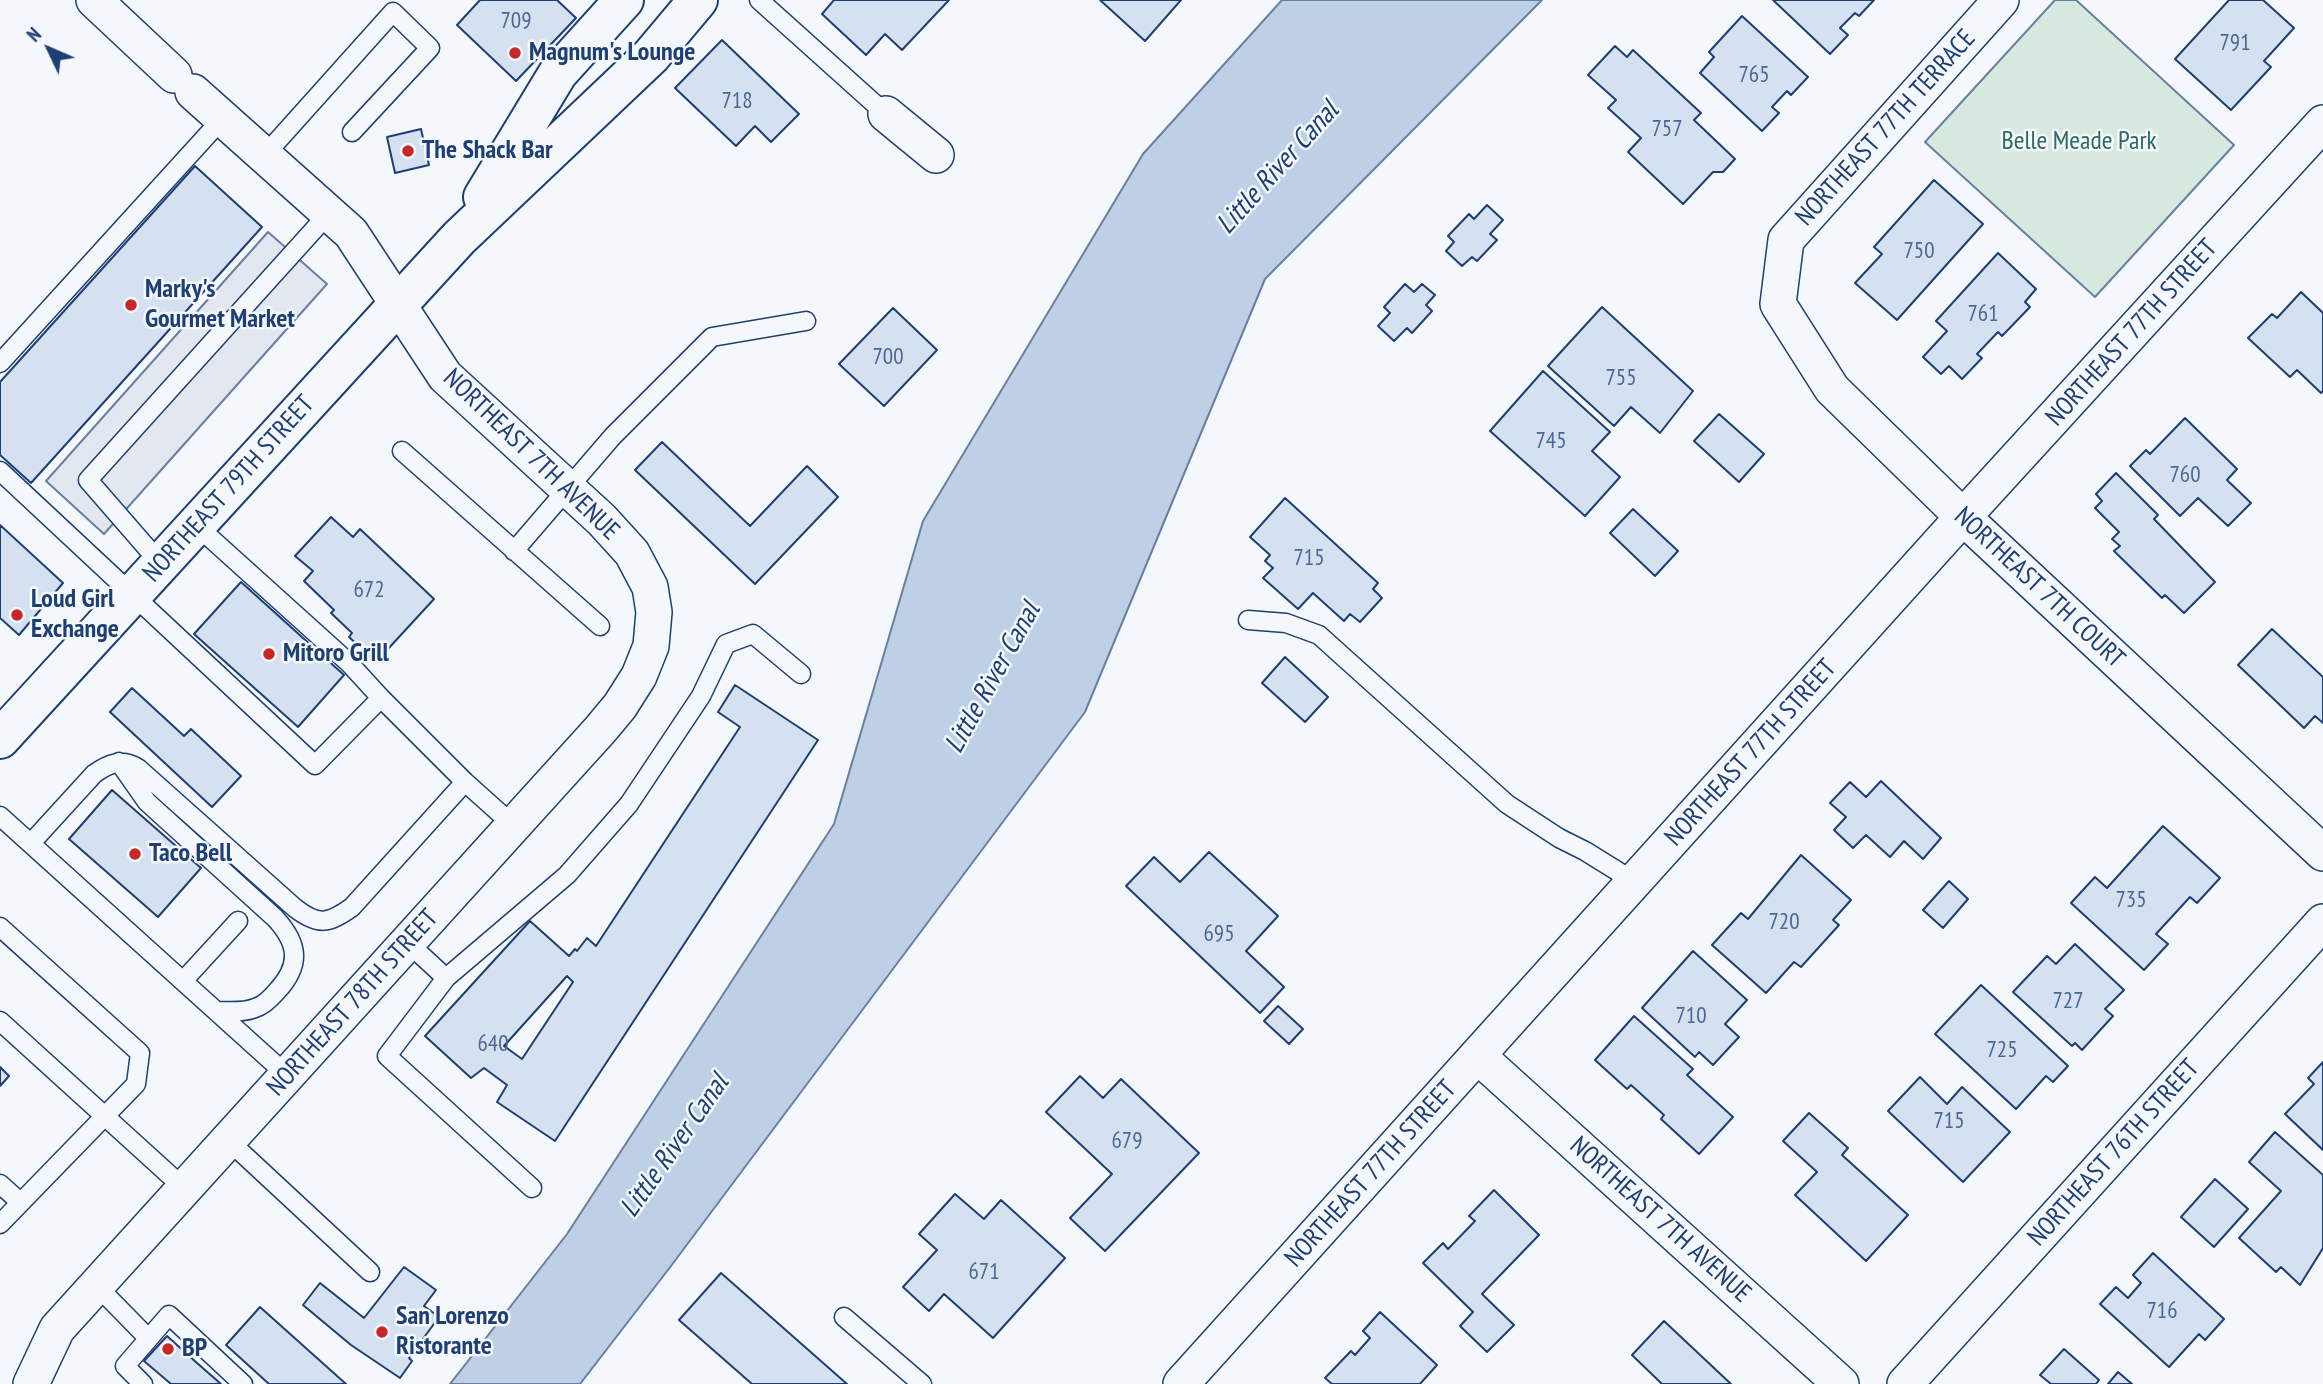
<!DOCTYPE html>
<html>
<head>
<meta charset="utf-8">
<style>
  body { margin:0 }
  #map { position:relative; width:2323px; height:1384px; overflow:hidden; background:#f4f7fb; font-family:"PT Sans Narrow",sans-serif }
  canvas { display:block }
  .north { position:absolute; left:14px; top:14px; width:70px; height:70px; -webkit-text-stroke:5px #f4f7fb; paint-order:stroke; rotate:314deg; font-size:19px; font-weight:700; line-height:28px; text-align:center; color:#1d3f73 }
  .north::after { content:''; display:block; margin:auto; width:24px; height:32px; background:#1d3f73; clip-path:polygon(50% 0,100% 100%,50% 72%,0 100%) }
</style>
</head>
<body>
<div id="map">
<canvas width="2323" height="1384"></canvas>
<div class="north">N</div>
</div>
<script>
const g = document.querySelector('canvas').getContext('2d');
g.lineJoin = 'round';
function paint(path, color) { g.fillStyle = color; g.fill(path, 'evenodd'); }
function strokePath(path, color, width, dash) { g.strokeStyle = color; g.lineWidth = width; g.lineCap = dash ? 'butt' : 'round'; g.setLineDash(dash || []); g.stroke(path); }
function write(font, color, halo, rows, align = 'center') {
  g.font = font + ' "PT Sans Narrow",sans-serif'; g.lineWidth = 5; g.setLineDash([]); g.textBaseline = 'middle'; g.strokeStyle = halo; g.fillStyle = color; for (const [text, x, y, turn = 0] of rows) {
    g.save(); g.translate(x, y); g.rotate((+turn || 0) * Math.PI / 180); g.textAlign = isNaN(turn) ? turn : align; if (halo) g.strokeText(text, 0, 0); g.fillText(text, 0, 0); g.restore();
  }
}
const green = new Path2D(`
  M 2055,0 L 2076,0 L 2234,145 L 2095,297 L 1925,142 Z`);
const parking = new Path2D(`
  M 268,232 L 327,284 L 104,534 L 46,481 Z`);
const water = new Path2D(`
  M 1282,0 L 1542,0 L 1265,279 L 1085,712 L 671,1266 L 580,1384 L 450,1384 L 567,1234 L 834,824 L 923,521 L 1143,154 Z`);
const building = new Path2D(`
  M 480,0 L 557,0 L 576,18 L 516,81 L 457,25 Z
  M 834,0 L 949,0 L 902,50 L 885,34 L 866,55 L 822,14 Z
  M 1100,0 L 1181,0 L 1145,41 Z
  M 1773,0 L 1874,0 L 1859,16 L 1855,13 L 1840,28 L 1848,35 L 1830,54 Z
  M 2229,0 L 2263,0 L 2294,28 L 2264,61 L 2271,67 L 2231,110 L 2175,59 Z
  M 1742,16 L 1808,77 L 1791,95 L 1787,91 L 1772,107 L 1779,113 L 1762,131 L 1700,73 L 1714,57 L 1709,52 Z
  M 722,40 L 799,114 L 771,142 L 755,126 L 736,146 L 675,88 Z
  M 1615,46 L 1627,57 L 1633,50 L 1701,113 L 1694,120 L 1735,159 L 1723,172 L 1713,172 L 1683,204 L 1628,152 L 1641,138 L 1608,108 L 1616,100 L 1588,75 Z
  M 421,129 L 429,165 L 395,173 L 387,137 Z
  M 195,166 L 262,227 L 31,483 L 0,455 L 0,382 Z
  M 1934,180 L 1983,224 L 1897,320 L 1855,283 L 1882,254 L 1874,247 Z
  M 1487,205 L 1503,220 L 1490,234 L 1497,240 L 1477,261 L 1472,257 L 1462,266 L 1446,251 L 1454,242 L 1448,236 L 1469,214 L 1474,219 Z
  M 1998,253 L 2036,289 L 2025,302 L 2030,307 L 2002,336 L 1998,332 L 1977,354 L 1982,358 L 1962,379 L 1949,366 L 1941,374 L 1923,357 L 1947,331 L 1936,321 Z
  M 1405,284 L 1414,292 L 1422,284 L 1435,295 L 1426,305 L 1432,311 L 1412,333 L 1407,328 L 1394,341 L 1378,326 L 1390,313 L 1384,307 Z
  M 2301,292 L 2323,313 L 2323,391 L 2321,393 L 2297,370 L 2290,377 L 2248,338 L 2272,314 L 2277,318 Z
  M 1602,307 L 1693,391 L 1660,433 L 1631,407 L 1614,426 L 1548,366 Z
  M 893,308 L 937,350 L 884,406 L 839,364 Z
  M 1543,371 L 1610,432 L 1592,451 L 1620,477 L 1585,516 L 1490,431 Z
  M 1719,414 L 1764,454 L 1739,482 L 1694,441 Z
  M 2185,418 L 2237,469 L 2227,480 L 2251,503 L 2228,526 L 2198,498 L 2180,516 L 2130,466 L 2146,450 L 2150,454 Z
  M 662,442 L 750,526 L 807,466 L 838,497 L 755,584 L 635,470 Z
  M 2116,473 L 2158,515 L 2154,519 L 2215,582 L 2184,613 L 2165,595 L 2162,598 L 2114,551 L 2120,546 L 2112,539 L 2119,532 L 2095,508 L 2102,501 L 2096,494 Z
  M 1285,498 L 1378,583 L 1373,589 L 1382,598 L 1360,622 L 1350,614 L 1344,621 L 1313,593 L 1298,609 L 1263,578 L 1273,568 L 1265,561 L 1270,555 L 1250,537 Z
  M 1633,509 L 1678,551 L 1655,576 L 1610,533 Z
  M 331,517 L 353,537 L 360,529 L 434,599 L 376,662 L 349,637 L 352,633 L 331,613 L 334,610 L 304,581 L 313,571 L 295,556 Z
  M 0,525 L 63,583 L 19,635 L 0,618 Z
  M 241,582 L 344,675 L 298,727 L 194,634 Z
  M 2272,629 L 2323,677 L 2323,723 L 2315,716 L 2304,728 L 2238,665 Z
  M 1285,657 L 1328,697 L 1305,722 L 1262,683 Z
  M 735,685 L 818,740 L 555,1141 L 497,1102 L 507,1085 L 484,1068 L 471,1078 L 425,1036 L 530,921 L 569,956 L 575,949 L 577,951 L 587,938 L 596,946 L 740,727 L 718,712 ZM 567,976 L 573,982 L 522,1059 L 504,1046 Z
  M 132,688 L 184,736 L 191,729 L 241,776 L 212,807 L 110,712 Z
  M 1881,781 L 1941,838 L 1923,859 L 1904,841 L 1890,857 L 1866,835 L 1853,848 L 1834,830 L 1846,817 L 1830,803 L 1850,782 L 1866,797 Z
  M 112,790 L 201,868 L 158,917 L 69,839 Z
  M 2163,826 L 2220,878 L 2197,903 L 2190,897 L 2156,934 L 2168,944 L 2144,970 L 2071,903 L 2095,877 L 2107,888 Z
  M 1209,852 L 1278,916 L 1246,951 L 1284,987 L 1260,1013 L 1126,886 L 1154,857 L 1180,882 Z
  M 1801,855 L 1851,900 L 1833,920 L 1839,925 L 1801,967 L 1794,962 L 1766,993 L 1712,945 L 1741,913 L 1748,919 Z
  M 1949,881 L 1968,899 L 1943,928 L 1923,910 Z
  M 2075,944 L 2124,990 L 2105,1009 L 2113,1016 L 2082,1050 L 2075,1043 L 2072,1046 L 2013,992 L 2047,956 L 2056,964 Z
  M 1693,951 L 1747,1000 L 1725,1024 L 1739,1037 L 1713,1065 L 1699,1052 L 1695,1057 L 1642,1008 Z
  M 1981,985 L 2068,1066 L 2053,1082 L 2046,1076 L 2016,1109 L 1935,1034 Z
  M 1278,1006 L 1303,1029 L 1289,1044 L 1264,1021 Z
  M 1634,1016 L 1693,1069 L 1687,1075 L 1733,1117 L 1699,1154 L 1661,1119 L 1664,1115 L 1631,1085 L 1627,1089 L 1595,1060 Z
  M 2323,1062 L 2323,1150 L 2285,1114 L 2314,1084 L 2308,1078 Z
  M 0,1067 L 9,1076 L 0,1086 Z
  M 1080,1076 L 1103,1098 L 1121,1079 L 1199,1153 L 1105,1251 L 1070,1218 L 1112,1174 L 1046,1112 Z
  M 1920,1077 L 1947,1104 L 1962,1087 L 2010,1132 L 1963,1182 L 1888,1111 Z
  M 1809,1113 L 1848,1148 L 1842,1155 L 1908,1215 L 1866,1261 L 1795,1195 L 1817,1172 L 1783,1141 Z
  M 2275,1132 L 2323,1175 L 2323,1248 L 2300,1285 L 2281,1267 L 2276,1272 L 2239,1238 L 2281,1191 L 2249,1162 Z
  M 2215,1179 L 2248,1209 L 2214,1247 L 2181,1217 Z
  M 1494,1190 L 1539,1235 L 1482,1294 L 1514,1325 L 1487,1352 L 1460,1326 L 1473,1312 L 1423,1263 L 1443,1243 L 1448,1249 L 1475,1221 L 1469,1216 Z
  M 955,1194 L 984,1219 L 1001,1200 L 1065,1258 L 993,1338 L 944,1294 L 929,1311 L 903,1287 L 937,1250 L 919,1234 Z
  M 2153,1253 L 2224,1319 L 2205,1340 L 2199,1334 L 2169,1367 L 2100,1304 L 2116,1287 L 2128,1298 L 2141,1283 L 2133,1275 Z
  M 404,1267 L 436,1290 L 424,1306 L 439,1317 L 409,1358 L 412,1361 L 400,1378 L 351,1345 L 303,1305 L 320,1283 L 364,1318 Z
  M 721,1273 L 847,1384 L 752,1384 L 679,1320 Z
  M 260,1307 L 346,1384 L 269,1384 L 226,1345 Z
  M 1380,1312 L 1437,1365 L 1420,1384 L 1332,1384 L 1325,1378 L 1351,1351 L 1355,1355 L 1370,1338 L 1363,1331 Z
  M 1664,1321 L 1731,1384 L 1662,1384 L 1632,1355 Z
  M 167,1336 L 197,1363 L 221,1384 L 171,1384 L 144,1361 Z
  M 2064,1349 L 2099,1380 L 2096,1384 L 2051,1384 L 2040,1375 Z
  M 2118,1372 L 2132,1384 L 2108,1384 Z`);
const service = new Path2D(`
  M 759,0 L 886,114
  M 263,157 L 393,12 L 430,48 L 352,132
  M 0,363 L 222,119
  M 402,451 L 600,626
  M 0,471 L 315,765 L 381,698 L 465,782 L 513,825
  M 196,525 L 349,663 L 381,698
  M 514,551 L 613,436 L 712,337 L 806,321
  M 161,564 L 88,480 L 329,213
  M 1248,620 L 1286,623 L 1319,635 L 1507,804 L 1559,838 L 1585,851 L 1635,882
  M 119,762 L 147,802 L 275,918 C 299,944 301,965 277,991 C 271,998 263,1006 255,1008 C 243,1013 228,1011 216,1011
  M 0,816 L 288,1076
  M 31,843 L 94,774 C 109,763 123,758 139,769 L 295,908 C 318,926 329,924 352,907 L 465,782
  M 0,927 L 140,1053 L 136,1084 L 0,1224
  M 407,942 L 446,978 L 387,1056 L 532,1188
  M 446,978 L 567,875 L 629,804 L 701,696 L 726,644 L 753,634 L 801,674
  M 183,981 L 238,921
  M 0,1021 L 185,1189
  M 229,1141 L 370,1272
  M 0,1184 L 20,1202
  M 97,1286 L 148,1338
  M 844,1317 L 922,1384
  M 143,1384 L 125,1366 L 169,1315 L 243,1384`);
const minor = new Path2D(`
  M 94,0 L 174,75
  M 2001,0 L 1786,240 L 1778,304 L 1832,389 L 1963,517 L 2323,853
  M 886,114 L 936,155
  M 1478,1056 L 1841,1384
  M 31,1384 L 57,1329 L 600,730 L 620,706 L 639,676 L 651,646 L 654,612 L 650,587 L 632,553 L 602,520 L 445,376 L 351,233 L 193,92
  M 1181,1384 L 1963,517 L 2323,123
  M 1905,1384 L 2323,922`);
const primary = new Path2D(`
  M 483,197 L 558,73 L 624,0
  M 0,739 L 459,238 L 651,56 L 698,0`);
const markers = [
  [515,53,7,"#c62828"],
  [408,151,7,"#c62828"],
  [131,305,7,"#c62828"],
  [17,615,7,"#c62828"],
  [269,654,7,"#c62828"],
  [135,854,7,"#c62828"],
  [382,1332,7,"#c62828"],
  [168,1349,7,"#c62828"]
];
const numberNames = [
  ["709",516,21],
  ["791",2235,43],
  ["765",1754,75],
  ["718",737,101],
  ["757",1667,129],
  ["750",1919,251],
  ["761",1983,314],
  ["700",888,357],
  ["755",1621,378],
  ["745",1551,441],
  ["760",2185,475],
  ["715",1309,558],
  ["672",369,590],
  ["735",2131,900],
  ["720",1784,922],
  ["695",1219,934],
  ["727",2068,1001],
  ["710",1691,1016],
  ["640",493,1044],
  ["725",2002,1050],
  ["715",1949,1121],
  ["679",1127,1141],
  ["671",984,1272],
  ["716",2162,1311]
];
const poiNames = [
  ["Magnum's Lounge",529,53],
  ["The Shack Bar",422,151],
  ["Marky's",145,290],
  ["Gourmet Market",145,320],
  ["Loud Girl",31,600],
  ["Exchange",31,630],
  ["Mitoro Grill",283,654],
  ["Taco Bell",149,854],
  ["San Lorenzo",396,1317],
  ["Ristorante",396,1347],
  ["BP",182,1349]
];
const streetNames = [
  ["NORTHEAST 77TH TERRACE",1886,128,-48],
  ["NORTHEAST 77TH STREET",2132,333,-48],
  ["NORTHEAST 7TH AVENUE",531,455,44],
  ["NORTHEAST 79TH STREET",229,489,-48],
  ["NORTHEAST 7TH COURT",2039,588,43],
  ["NORTHEAST 77TH STREET",1751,753,-48],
  ["NORTHEAST 78TH STREET",353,1003,-48],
  ["NORTHEAST 76TH STREET",2114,1153,-48],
  ["NORTHEAST 77TH STREET",1371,1174,-48],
  ["NORTHEAST 7TH AVENUE",1660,1220,42]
];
const parkNames = [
  ["Belle Meade Park",2079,142]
];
const waterNames = [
  ["Little River Canal",1278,168,-48],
  ["Little River Canal",993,678,-61],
  ["Little River Canal",675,1146,-55]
];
paint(green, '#d7e8df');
strokePath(green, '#687fa3', 2);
paint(parking, '#e3e8f0');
strokePath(parking, '#687fa3', 2);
paint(water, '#bed0e5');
strokePath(water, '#687fa3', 2);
paint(building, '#d5e0f0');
strokePath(building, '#1d3f73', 2);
strokePath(service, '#1d3f73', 21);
strokePath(minor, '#1d3f73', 38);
strokePath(primary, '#1d3f73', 42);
strokePath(service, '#f4f7fb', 18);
strokePath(minor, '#f4f7fb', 35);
strokePath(primary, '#f4f7fb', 38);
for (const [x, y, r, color] of markers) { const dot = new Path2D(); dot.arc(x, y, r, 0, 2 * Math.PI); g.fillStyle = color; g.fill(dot); strokePath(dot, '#f4f7fb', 2.5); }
write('23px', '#4b6792', null, numberNames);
write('bold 26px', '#1d3f73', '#f4f7fb', poiNames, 'left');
write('26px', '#1d3f73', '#f4f7fb', streetNames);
write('26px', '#2c6c60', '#f4f7fb', parkNames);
write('italic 28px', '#1d3f73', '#f4f7fb', waterNames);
</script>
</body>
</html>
